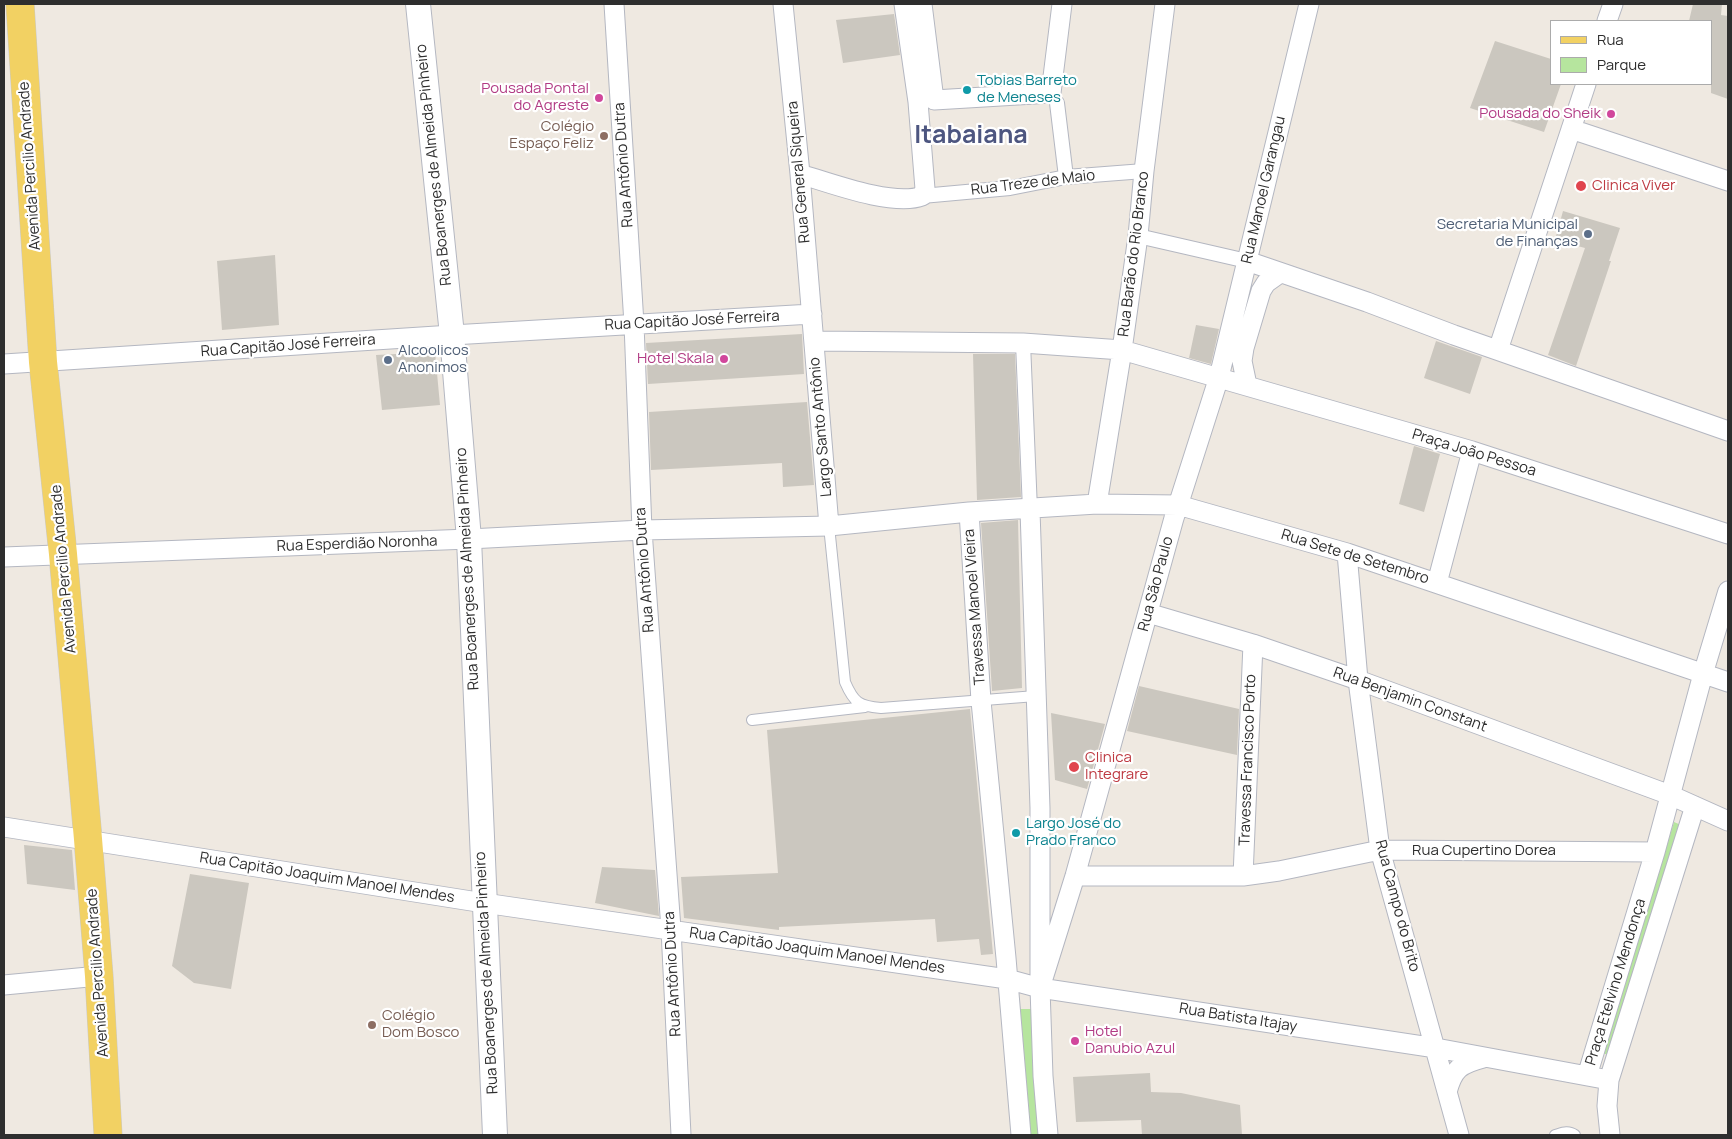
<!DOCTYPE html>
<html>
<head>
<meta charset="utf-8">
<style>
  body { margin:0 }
  #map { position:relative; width:1732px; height:1139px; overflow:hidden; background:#efe9e1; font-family:Manrope,sans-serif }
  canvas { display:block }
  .frame { position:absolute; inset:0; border:5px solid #2e2e2e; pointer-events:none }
  .legend { position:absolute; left:1550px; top:20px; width:162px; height:65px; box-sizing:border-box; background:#fff; border:1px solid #ababab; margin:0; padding:6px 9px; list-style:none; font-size:15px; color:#2e2e2e }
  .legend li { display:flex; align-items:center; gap:10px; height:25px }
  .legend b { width:25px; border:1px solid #ababab }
</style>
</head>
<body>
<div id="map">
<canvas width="1732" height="1139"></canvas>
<div class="frame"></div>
<ul class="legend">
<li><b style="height:6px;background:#f2d163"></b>Rua</li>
<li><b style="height:14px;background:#b6e59e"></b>Parque</li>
</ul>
</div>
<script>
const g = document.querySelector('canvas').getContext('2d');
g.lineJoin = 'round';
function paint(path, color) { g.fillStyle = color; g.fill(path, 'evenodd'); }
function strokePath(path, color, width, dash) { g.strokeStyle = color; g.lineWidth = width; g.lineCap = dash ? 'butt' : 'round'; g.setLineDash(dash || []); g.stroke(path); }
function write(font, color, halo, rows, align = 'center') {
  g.font = font + ' Manrope,sans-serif'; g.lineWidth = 4.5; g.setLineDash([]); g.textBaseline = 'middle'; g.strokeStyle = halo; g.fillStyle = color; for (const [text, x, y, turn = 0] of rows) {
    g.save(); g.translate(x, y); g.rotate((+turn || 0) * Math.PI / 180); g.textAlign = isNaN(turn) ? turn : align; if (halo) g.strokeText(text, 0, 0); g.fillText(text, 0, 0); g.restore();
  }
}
const green = new Path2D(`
  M 1674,822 L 1681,825 L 1612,1054 L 1604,1054 Z
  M 1020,1009 L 1032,1009 L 1040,1135 L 1031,1135 Z`);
const building = new Path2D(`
  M 1693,4 L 1722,4 L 1721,15 L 1728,16 L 1728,99 L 1711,93 L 1711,21 L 1689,21 Z
  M 894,14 L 900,55 L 843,63 L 836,20 Z
  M 1495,41 L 1551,59 L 1551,84 L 1561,84 L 1544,132 L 1470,108 Z
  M 1563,211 L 1620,228 L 1609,261 L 1611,261 L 1576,366 L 1548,355 L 1585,248 L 1555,240 Z
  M 275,255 L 279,325 L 222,330 L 217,261 Z
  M 1196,325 L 1219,329 L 1211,364 L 1189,358 Z
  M 802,334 L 804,374 L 648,384 L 646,343 Z
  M 1436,341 L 1482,357 L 1470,394 L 1424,378 Z
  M 435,352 L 440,405 L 382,410 L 376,355 Z
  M 973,354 L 1015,354 L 1021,497 L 977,500 Z
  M 807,402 L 814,485 L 783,487 L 782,463 L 651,470 L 649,412 Z
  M 1414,446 L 1440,454 L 1424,512 L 1399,504 Z
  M 1018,520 L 1022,688 L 992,691 L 981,523 Z
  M 1139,686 L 1239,709 L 1237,755 L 1127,731 Z
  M 970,709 L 993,954 L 981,955 L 979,939 L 937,942 L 935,919 L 779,927 L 779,930 L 684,918 L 681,877 L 778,873 L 767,730 Z
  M 1051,713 L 1105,724 L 1087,789 L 1055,780 Z
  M 24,845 L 72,850 L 75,890 L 27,884 Z
  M 602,867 L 655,870 L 659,916 L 595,903 Z
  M 190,874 L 249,883 L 231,989 L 194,983 L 172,966 Z
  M 1150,1073 L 1151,1092 L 1181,1093 L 1240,1105 L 1242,1135 L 1142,1135 L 1141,1120 L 1076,1122 L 1073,1077 Z`);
const service = new Path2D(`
  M 829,526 L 845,682 C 854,703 859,706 881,708 L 1036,696
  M 752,720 L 865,707
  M 1555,1135 C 1562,1133 1568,1130 1575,1135`);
const pedestrian = new Path2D(`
  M 1057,103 L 1066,177
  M 922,196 L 1010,188 L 1066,177 L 1144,171
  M 1138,236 L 1247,261
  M 1023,343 L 1030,510`);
const minor = new Path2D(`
  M 614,4 L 634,324 L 642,530 L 671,929 L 681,1135
  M 783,4 L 800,174 L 829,526
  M 922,4 L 934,100 L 1051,93 L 1062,4
  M 1607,21 L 1613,4
  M 1571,129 L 1728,181
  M 800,174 C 830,183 894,207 922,196 L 925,189 L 918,102 L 904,4
  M 1247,261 L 1367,302 L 1454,335 L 1728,431
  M 814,341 L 1023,343 L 1122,350 L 1472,451 L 1728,534
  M 1498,350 L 1586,84
  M 4,364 L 452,335 L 812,314
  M 1247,385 L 1242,361 L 1244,348 L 1261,291 L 1266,283 L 1280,273
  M 1097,504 L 1122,350 L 1138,236 L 1144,171 L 1165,4
  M 1030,510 L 1040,808 L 1040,988 L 1043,1076 L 1048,1135
  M 969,512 L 981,701 L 1006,958 L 1021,1135
  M 1347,553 L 1358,680 L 1380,850 L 1459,1135
  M 4,557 L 469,539 L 642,530 L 829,526 L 969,512 L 1097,504 L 1178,505 L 1347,553 L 1728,682
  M 1437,583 L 1472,451
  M 1148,613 L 1253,644 L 1358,680 L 1670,795 L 1728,821
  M 4,827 L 484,903 L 1007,979 L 1040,988 L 1436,1048 L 1609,1080
  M 1075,876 L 1243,876 L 1279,871 L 1380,850 L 1655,852
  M 1243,876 L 1253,644
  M 4,985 L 99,976
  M 1040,988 L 1075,876 L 1174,518 L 1219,377 L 1309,4
  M 1587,1076 L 1655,852 L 1703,674 L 1728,591
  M 1447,1092 C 1453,1069 1460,1064 1483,1058
  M 1610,1135 L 1607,1106 L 1609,1080 L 1695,806`);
const tertiary = new Path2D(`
  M 418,4 L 452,335 L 469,539 L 495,1135`);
const primary = new Path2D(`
  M 20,4 L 43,362 L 63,554 L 88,839 L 99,976 L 108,1135`);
const markers = [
  [967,90,5,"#0f9aa8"],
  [599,98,5,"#d1479c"],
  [1611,114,5,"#d1479c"],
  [604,136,5,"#8d6e63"],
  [1581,186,6,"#e0444e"],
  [1588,234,5,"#5c6f8a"],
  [724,359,5,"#d1479c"],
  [388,360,5,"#5c6f8a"],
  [1074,767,6,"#e0444e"],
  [1016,833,5,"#0f9aa8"],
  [372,1025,5,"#8d6e63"],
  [1075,1041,5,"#d1479c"]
];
const cultureNames = [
  ["Tobias Barreto",977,81],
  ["de Meneses",977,98],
  ["Largo José do",1026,824],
  ["Prado Franco",1026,841]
];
const hotelNames = [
  ["Pousada Pontal",589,89],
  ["do Agreste",589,106],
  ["Pousada do Sheik",1601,114],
  ["Hotel Skala",714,359],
  ["Hotel",1085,1032,"left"],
  ["Danubio Azul",1085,1049,"left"]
];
const educationNames = [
  ["Colégio",594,127],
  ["Espaço Feliz",594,144],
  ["Colégio",382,1016,"left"],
  ["Dom Bosco",382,1033,"left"]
];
const streetNames = [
  ["Rua Boanerges de Almeida Pinheiro",434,165,-96],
  ["Rua Antônio Dutra",624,165,-94],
  ["Avenida Percilio Andrade",30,166,-94],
  ["Rua General Siqueira",799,172,-95],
  ["Rua Treze de Maio",1033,183,-7],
  ["Rua Manoel Garangau",1264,190,-77],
  ["Rua Barão do Rio Branco",1134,254,-83],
  ["Rua Capitão José Ferreira",692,321,-3],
  ["Rua Capitão José Ferreira",288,346,-4],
  ["Largo Santo Antônio",821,427,-95],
  ["Praça João Pessoa",1474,453,17],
  ["Rua Esperdião Noronha",357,544,-2],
  ["Rua Sete de Setembro",1355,557,17],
  ["Avenida Percilio Andrade",64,569,-95],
  ["Rua Boanerges de Almeida Pinheiro",468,569,-93],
  ["Rua Antônio Dutra",645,570,-94],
  ["Rua São Paulo",1156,584,-75],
  ["Travessa Manoel Vieira",975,607,-94],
  ["Rua Benjamin Constant",1410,700,20],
  ["Travessa Francisco Porto",1248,760,-88],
  ["Rua Cupertino Dorea",1484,851],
  ["Rua Capitão Joaquim Manoel Mendes",327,878,9],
  ["Rua Campo do Brito",1397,906,75],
  ["Rua Capitão Joaquim Manoel Mendes",817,951,8],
  ["Avenida Percilio Andrade",98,973,-94],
  ["Rua Boanerges de Almeida Pinheiro",487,973,-93],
  ["Rua Antônio Dutra",673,974,-93],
  ["Praça Etelvino Mendonça",1616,982,-73],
  ["Rua Batista Itajay",1238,1018,9]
];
const healthNames = [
  ["Clinica Viver",1592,186],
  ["Clinica",1085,758],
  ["Integrare",1085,775]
];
const serviceNames = [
  ["Secretaria Municipal",1578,225],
  ["de Finanças",1578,242],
  ["Alcoolicos",398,351,"left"],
  ["Anonimos",398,368,"left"]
];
const townNames = [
  ["Itabaiana",971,136]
];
paint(green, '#b6e59e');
paint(building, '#cbc7bf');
strokePath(service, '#b4b7c1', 12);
strokePath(pedestrian, '#b4b7c1', 16);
strokePath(minor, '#b4b7c1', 21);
strokePath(tertiary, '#b4b7c1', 26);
strokePath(primary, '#c9c9c9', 29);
strokePath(service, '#fff', 10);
strokePath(pedestrian, '#fff', 14);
strokePath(minor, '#fff', 19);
strokePath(tertiary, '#fff', 24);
strokePath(primary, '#f2d163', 28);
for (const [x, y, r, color] of markers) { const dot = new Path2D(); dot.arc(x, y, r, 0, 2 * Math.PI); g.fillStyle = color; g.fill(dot); strokePath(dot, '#fff', 2); }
write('15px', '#0d838f', '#fff', cultureNames, 'left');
write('15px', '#b23c85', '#fff', hotelNames, 'right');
write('15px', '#785e54', '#fff', educationNames, 'right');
write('15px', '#2e2e2e', '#fff', streetNames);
write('15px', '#be3a42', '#fff', healthNames, 'left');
write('15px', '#4e5e75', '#fff', serviceNames, 'right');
write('bold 25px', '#4d5680', '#fff', townNames);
</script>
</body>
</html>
